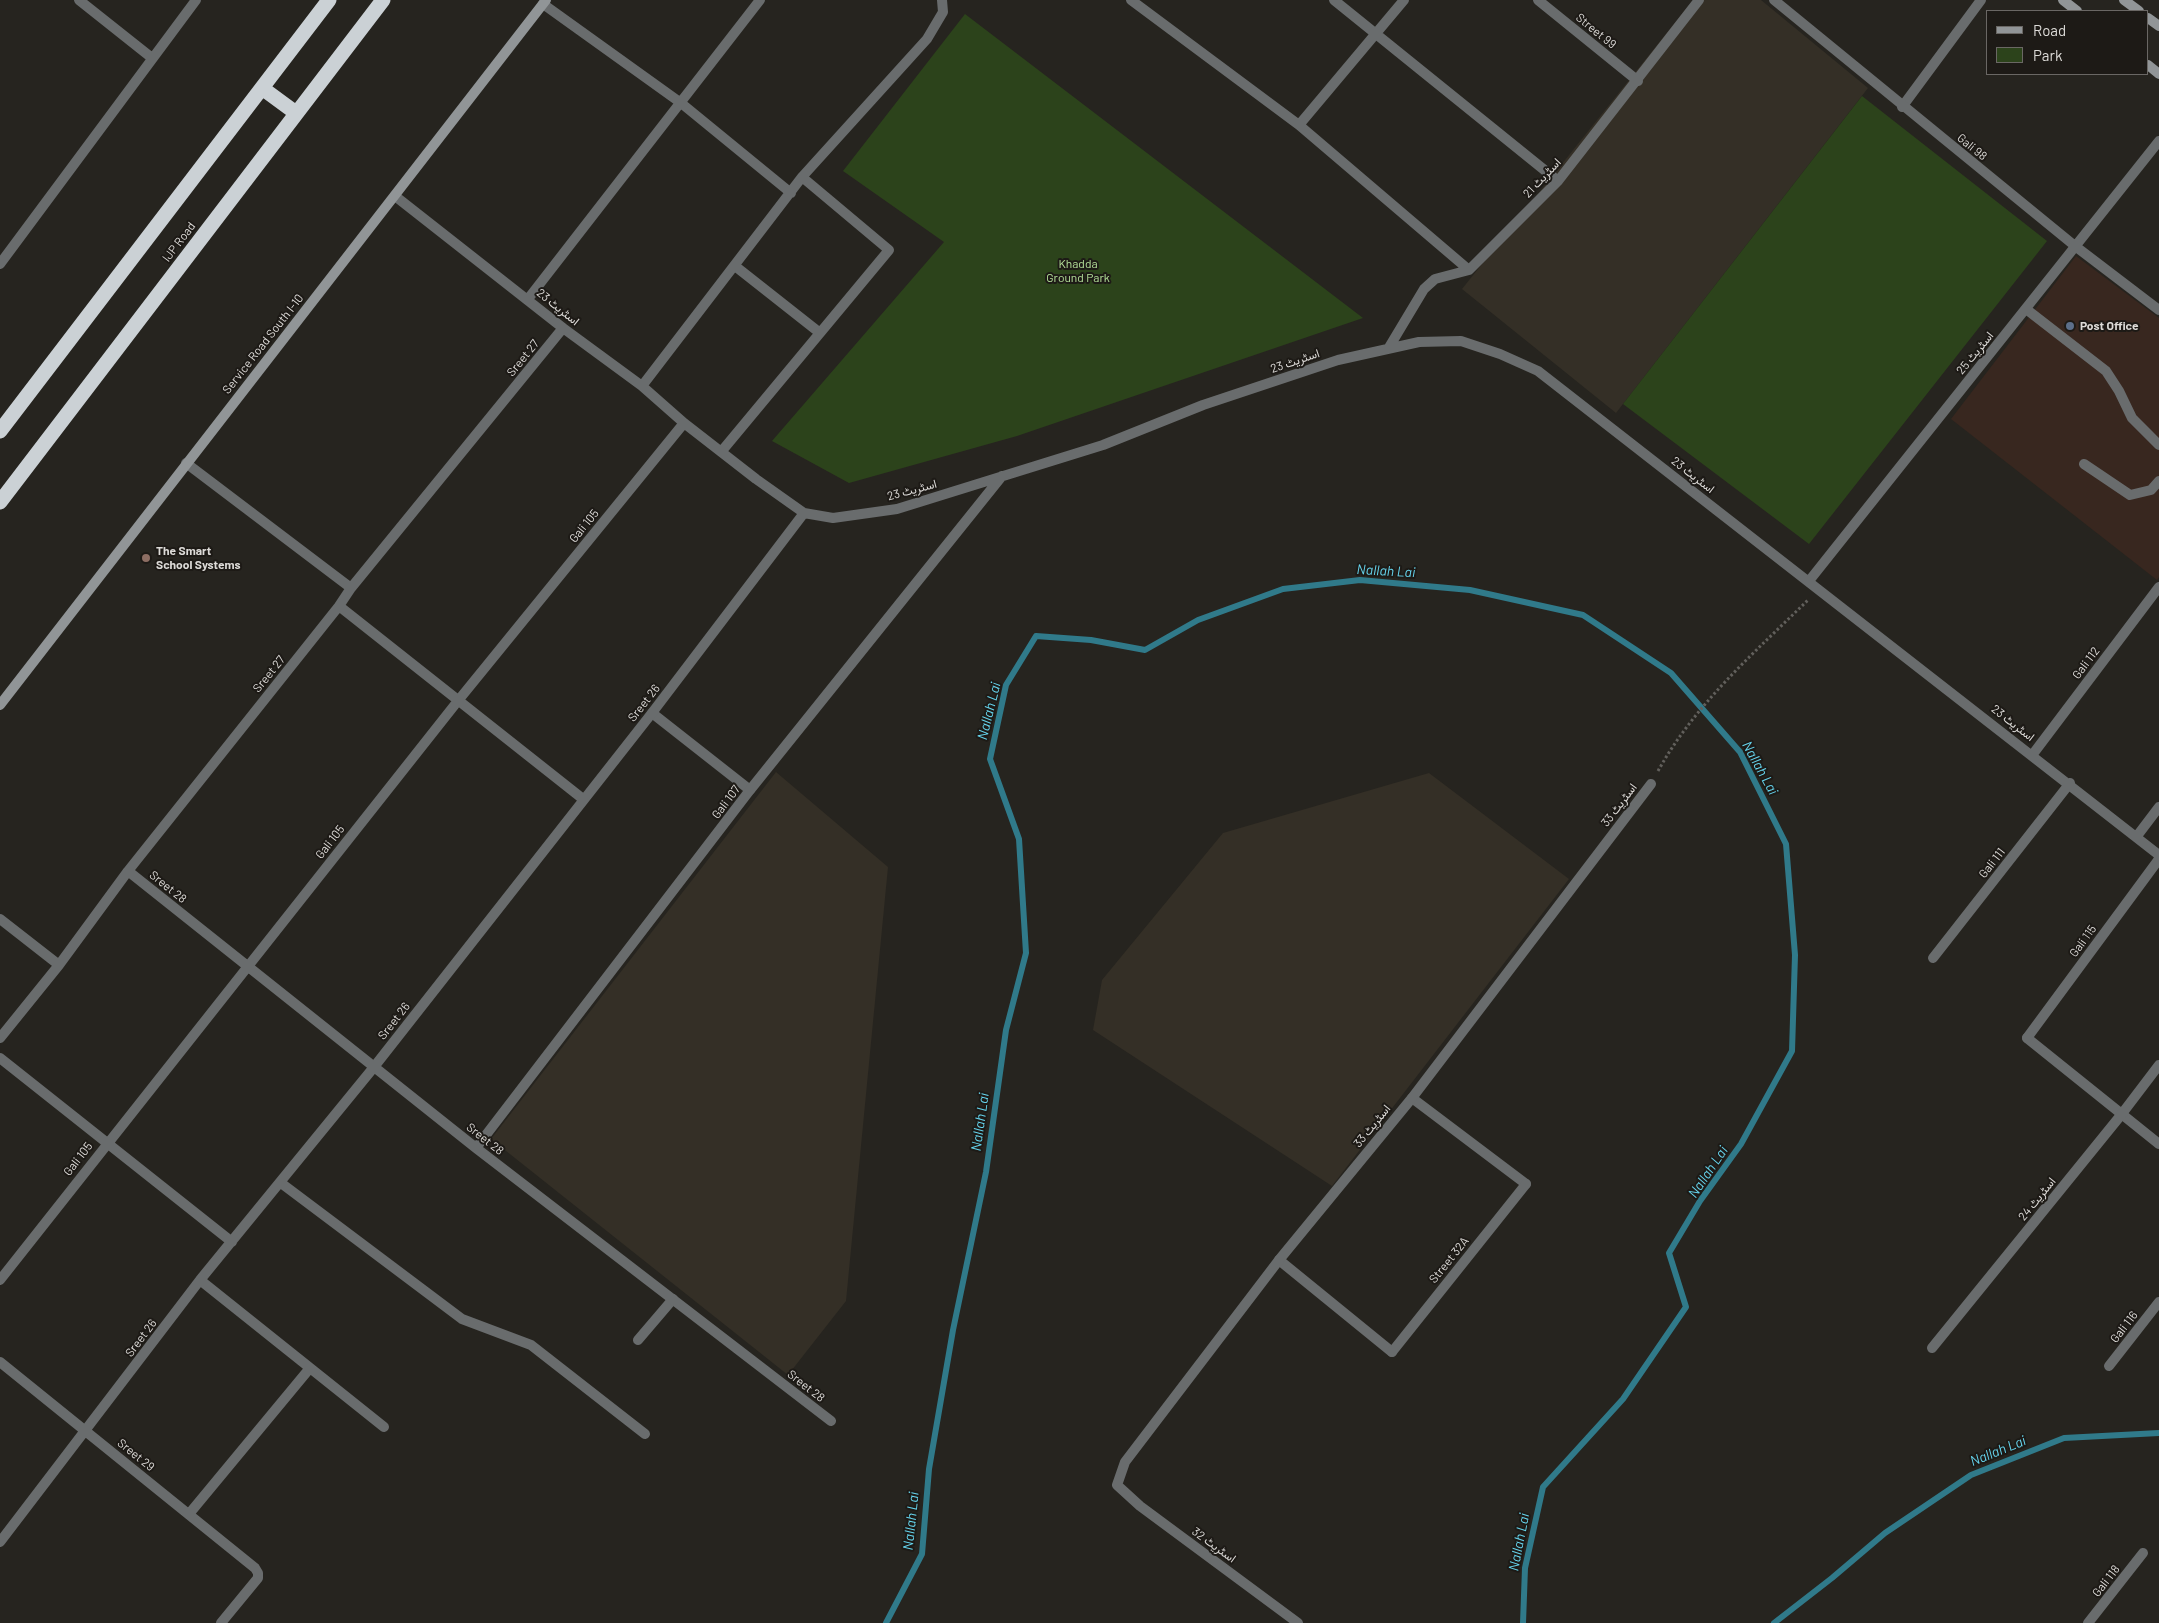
<!DOCTYPE html>
<html>
<head>
<meta charset="utf-8">
<style>
  body { margin:0 }
  #map { position:relative; width:2159px; height:1623px; overflow:hidden; background:#26241f; font-family:Barlow,sans-serif }
  canvas { display:block }
  .legend { position:absolute; left:1986px; top:10px; width:162px; height:65px; box-sizing:border-box; background:#1d1a16; border:1px solid #6a6764; margin:0; padding:6px 9px; list-style:none; font-size:15px; color:#dddbd8 }
  .legend li { display:flex; align-items:center; gap:10px; height:25px }
  .legend b { width:25px; border:1px solid #6a6764 }
</style>
</head>
<body>
<div id="map">
<canvas width="2159" height="1623"></canvas>
<ul class="legend">
<li><b style="height:6px;background:#919597"></b>Road</li>
<li><b style="height:14px;background:#2c431b"></b>Park</li>
</ul>
</div>
<script>
const g = document.querySelector('canvas').getContext('2d');
g.lineJoin = 'round';
function paint(path, color) { g.fillStyle = color; g.fill(path, 'evenodd'); }
function strokePath(path, color, width, dash) { g.strokeStyle = color; g.lineWidth = width; g.lineCap = dash ? 'butt' : 'round'; g.setLineDash(dash || []); g.stroke(path); }
function write(font, color, halo, rows, align = 'center') {
  g.font = font + ' Barlow,Vazirmatn,sans-serif'; g.lineWidth = 4; g.setLineDash([]); g.textBaseline = 'middle'; g.strokeStyle = halo; g.fillStyle = color; for (const [text, x, y, turn = 0] of rows) {
    g.save(); g.translate(x, y); g.rotate((+turn || 0) * Math.PI / 180); g.textAlign = isNaN(turn) ? turn : align; if (halo) g.strokeText(text, 0, 0); g.fillText(text, 0, 0); g.restore();
  }
}
const commercial = new Path2D(`
  M 2076,256 L 2159,318 L 2159,577 L 2157,580 L 1951,419 Z`);
const built = new Path2D(`
  M 1693,0 L 1761,0 L 1868,88 L 1616,413 L 1462,289 Z
  M 776,772 L 888,867 L 846,1301 L 788,1375 L 491,1139 Z
  M 1429,773 L 1569,879 L 1332,1186 L 1093,1030 L 1102,980 L 1223,833 Z`);
const green = new Path2D(`
  M 965,14 L 1363,318 L 1017,436 L 849,483 L 772,441 L 944,242 L 843,171 Z
  M 1862,96 L 2047,241 L 1809,544 L 1623,404 Z`);
const stream = new Path2D(`
  M 886,1623 L 922,1554 L 929,1469 L 953,1330 L 986,1172 L 1006,1030 L 1026,953 L 1019,839 L 990,759 L 1006,685 L 1036,636 L 1091,640 L 1145,650 L 1198,620 L 1283,589 L 1360,580 L 1470,590 L 1583,615 L 1671,673 L 1740,752 L 1786,844 L 1795,955 L 1792,1051 L 1741,1144 L 1700,1201 L 1669,1253 L 1686,1307 L 1623,1399 L 1543,1487 L 1525,1568 L 1523,1623
  M 1774,1623 L 1832,1578 L 1885,1533 L 1971,1475 L 2064,1438 L 2159,1433`);
const path = new Path2D(`
  M 1658,771 C 1695,704 1754,653 1808,600`);
const lane = new Path2D(`
  M 1902,107 L 1981,0
  M 2026,309 L 2106,371 L 2119,391 L 2132,418 L 2159,445
  M 2084,464 L 2130,495 L 2151,490 L 2159,481
  M 652,713 L 750,790
  M 2027,1038 L 2159,1144
  M 1412,1098 L 1526,1184
  M 1279,1260 L 1392,1352
  M 638,1340 L 673,1299`);
const street = new Path2D(`
  M 79,0 L 152,58
  M 1131,0 L 1299,125 L 1469,270
  M 1334,0 L 1558,181
  M 1538,0 L 1638,81
  M 1774,0 L 2075,246 L 2159,310
  M 543,4 L 681,103 L 791,193
  M 1299,125 L 1404,0
  M 395,196 L 563,328 L 642,386 L 684,423 L 756,479 L 804,513 L 833,518 L 897,509 L 1103,445 L 1203,405 L 1338,360 L 1419,342 L 1461,341 L 1500,354 L 1538,371 L 2159,855
  M 0,264 L 196,0
  M 735,266 L 820,333
  M 528,299 L 760,0
  M 1388,349 L 1424,289 L 1435,279 L 1469,270 L 1558,181 L 1699,0
  M 642,386 L 802,177 L 927,39 L 943,12 L 942,0
  M 721,452 L 889,250 L 802,177
  M 186,463 L 351,588
  M 1809,581 L 2159,141
  M 339,606 L 583,799
  M 2033,754 L 2159,587
  M 2137,836 L 2159,807
  M 128,871 L 476,1148 L 831,1421
  M 0,919 L 59,965
  M 1933,958 L 2070,783
  M 0,1038 L 59,965 L 128,871 L 339,606 L 351,588 L 563,328
  M 2027,1038 L 2159,859
  M 0,1058 L 232,1242
  M 476,1148 L 750,790 L 1002,476
  M 281,1183 L 462,1319 L 531,1345 L 645,1434
  M 0,1280 L 457,702 L 684,423
  M 200,1280 L 384,1427
  M 1932,1348 L 2121,1115 L 2159,1065
  M 1392,1352 L 1526,1184
  M 0,1362 L 255,1568 L 258,1573 L 258,1578 L 221,1623
  M 2109,1366 L 2159,1302
  M 189,1514 L 310,1368
  M 0,1542 L 200,1280 L 374,1067 L 652,713 L 804,513
  M 1298,1623 L 1140,1506 L 1117,1485 L 1125,1462 L 1279,1260 L 1412,1098 L 1651,784
  M 2088,1623 L 2143,1553`);
const secondary = new Path2D(`
  M 2063,0 L 2077,11
  M 2124,0 L 2139,11
  M 2148,18 L 2159,26
  M 2148,65 L 2159,74
  M 0,705 L 546,0`);
const highway = new Path2D(`
  M 262,88 L 296,113
  M 0,431 L 329,0
  M 0,502 L 383,0`);
const markers = [
  [2070,326,5,"#5c6f8a"],
  [146,558,5,"#8d6e63"]
];
const streetNames = [
  ["Street 99",1596,31,39],
  ["Gali 98",1972,147,39],
  ["اسٹریٹ 21",1542,178,-47],
  ["IJP Road",179,242,-53],
  ["اسٹریٹ 23",558,307,39],
  ["Service Road South I-10",263,344,-52],
  ["اسٹریٹ 25",1975,353,-51],
  ["Sreet 27",523,358,-51],
  ["اسٹریٹ 23",1295,361,-19],
  ["اسٹریٹ 23",1693,475,38],
  ["اسٹریٹ 23",912,490,-15],
  ["Gali 105",584,526,-51],
  ["Gali 112",2086,663,-53],
  ["Sreet 27",269,674,-51],
  ["Sreet 26",644,703,-52],
  ["اسٹریٹ 23",2013,723,38],
  ["Gali 107",726,802,-53],
  ["اسٹریٹ 33",1619,805,-53],
  ["Gali 105",330,842,-52],
  ["Gali 111",1992,863,-52],
  ["Sreet 28",168,887,39],
  ["Gali 115",2083,941,-54],
  ["Sreet 26",394,1021,-52],
  ["اسٹریٹ 33",1372,1126,-51],
  ["Sreet 28",485,1139,38],
  ["Gali 105",78,1159,-52],
  ["اسٹریٹ 24",2037,1199,-51],
  ["Street 32A",1449,1260,-51],
  ["Gali 116",2124,1327,-52],
  ["Sreet 26",141,1338,-53],
  ["Sreet 28",806,1386,38],
  ["Sreet 29",136,1455,39],
  ["اسٹریٹ 32",1214,1545,36],
  ["Gali 118",2106,1581,-52]
];
const parkNames = [
  ["Khadda",1078,264],
  ["Ground Park",1078,278]
];
const poiNames = [
  ["Post Office",2080,326],
  ["The Smart",156,551],
  ["School Systems",156,565]
];
const waterNames = [
  ["Nallah Lai",1386,571,3],
  ["Nallah Lai",989,711,-76],
  ["Nallah Lai",1760,768,61],
  ["Nallah Lai",980,1122,-82],
  ["Nallah Lai",1708,1172,-56],
  ["Nallah Lai",1998,1451,-22],
  ["Nallah Lai",911,1521,-84],
  ["Nallah Lai",1519,1542,-79]
];
paint(commercial, '#38271f');
paint(built, '#342f26');
paint(green, '#2c431b');
strokePath(stream, '#307a8a', 6);
strokePath(path, '#62605c', 3, [2.5, 2.5]);
strokePath(lane, '#696c6d', 10);
strokePath(street, '#696c6d', 10);
strokePath(secondary, '#919597', 10);
strokePath(highway, '#cbd1d5', 15);
for (const [x, y, r, color] of markers) { const dot = new Path2D(); dot.arc(x, y, r, 0, 2 * Math.PI); g.fillStyle = color; g.fill(dot); strokePath(dot, '#1d1a16', 2); }
write('12px', '#dddbd8', '#1d1a16', streetNames);
write('12px', '#b4e099', '#1d1a16', parkNames);
write('bold 12px', '#dddbd8', '#1d1a16', poiNames, 'left');
write('italic 14px', '#66d4ed', '#1d1a16', waterNames);
</script>
</body>
</html>
